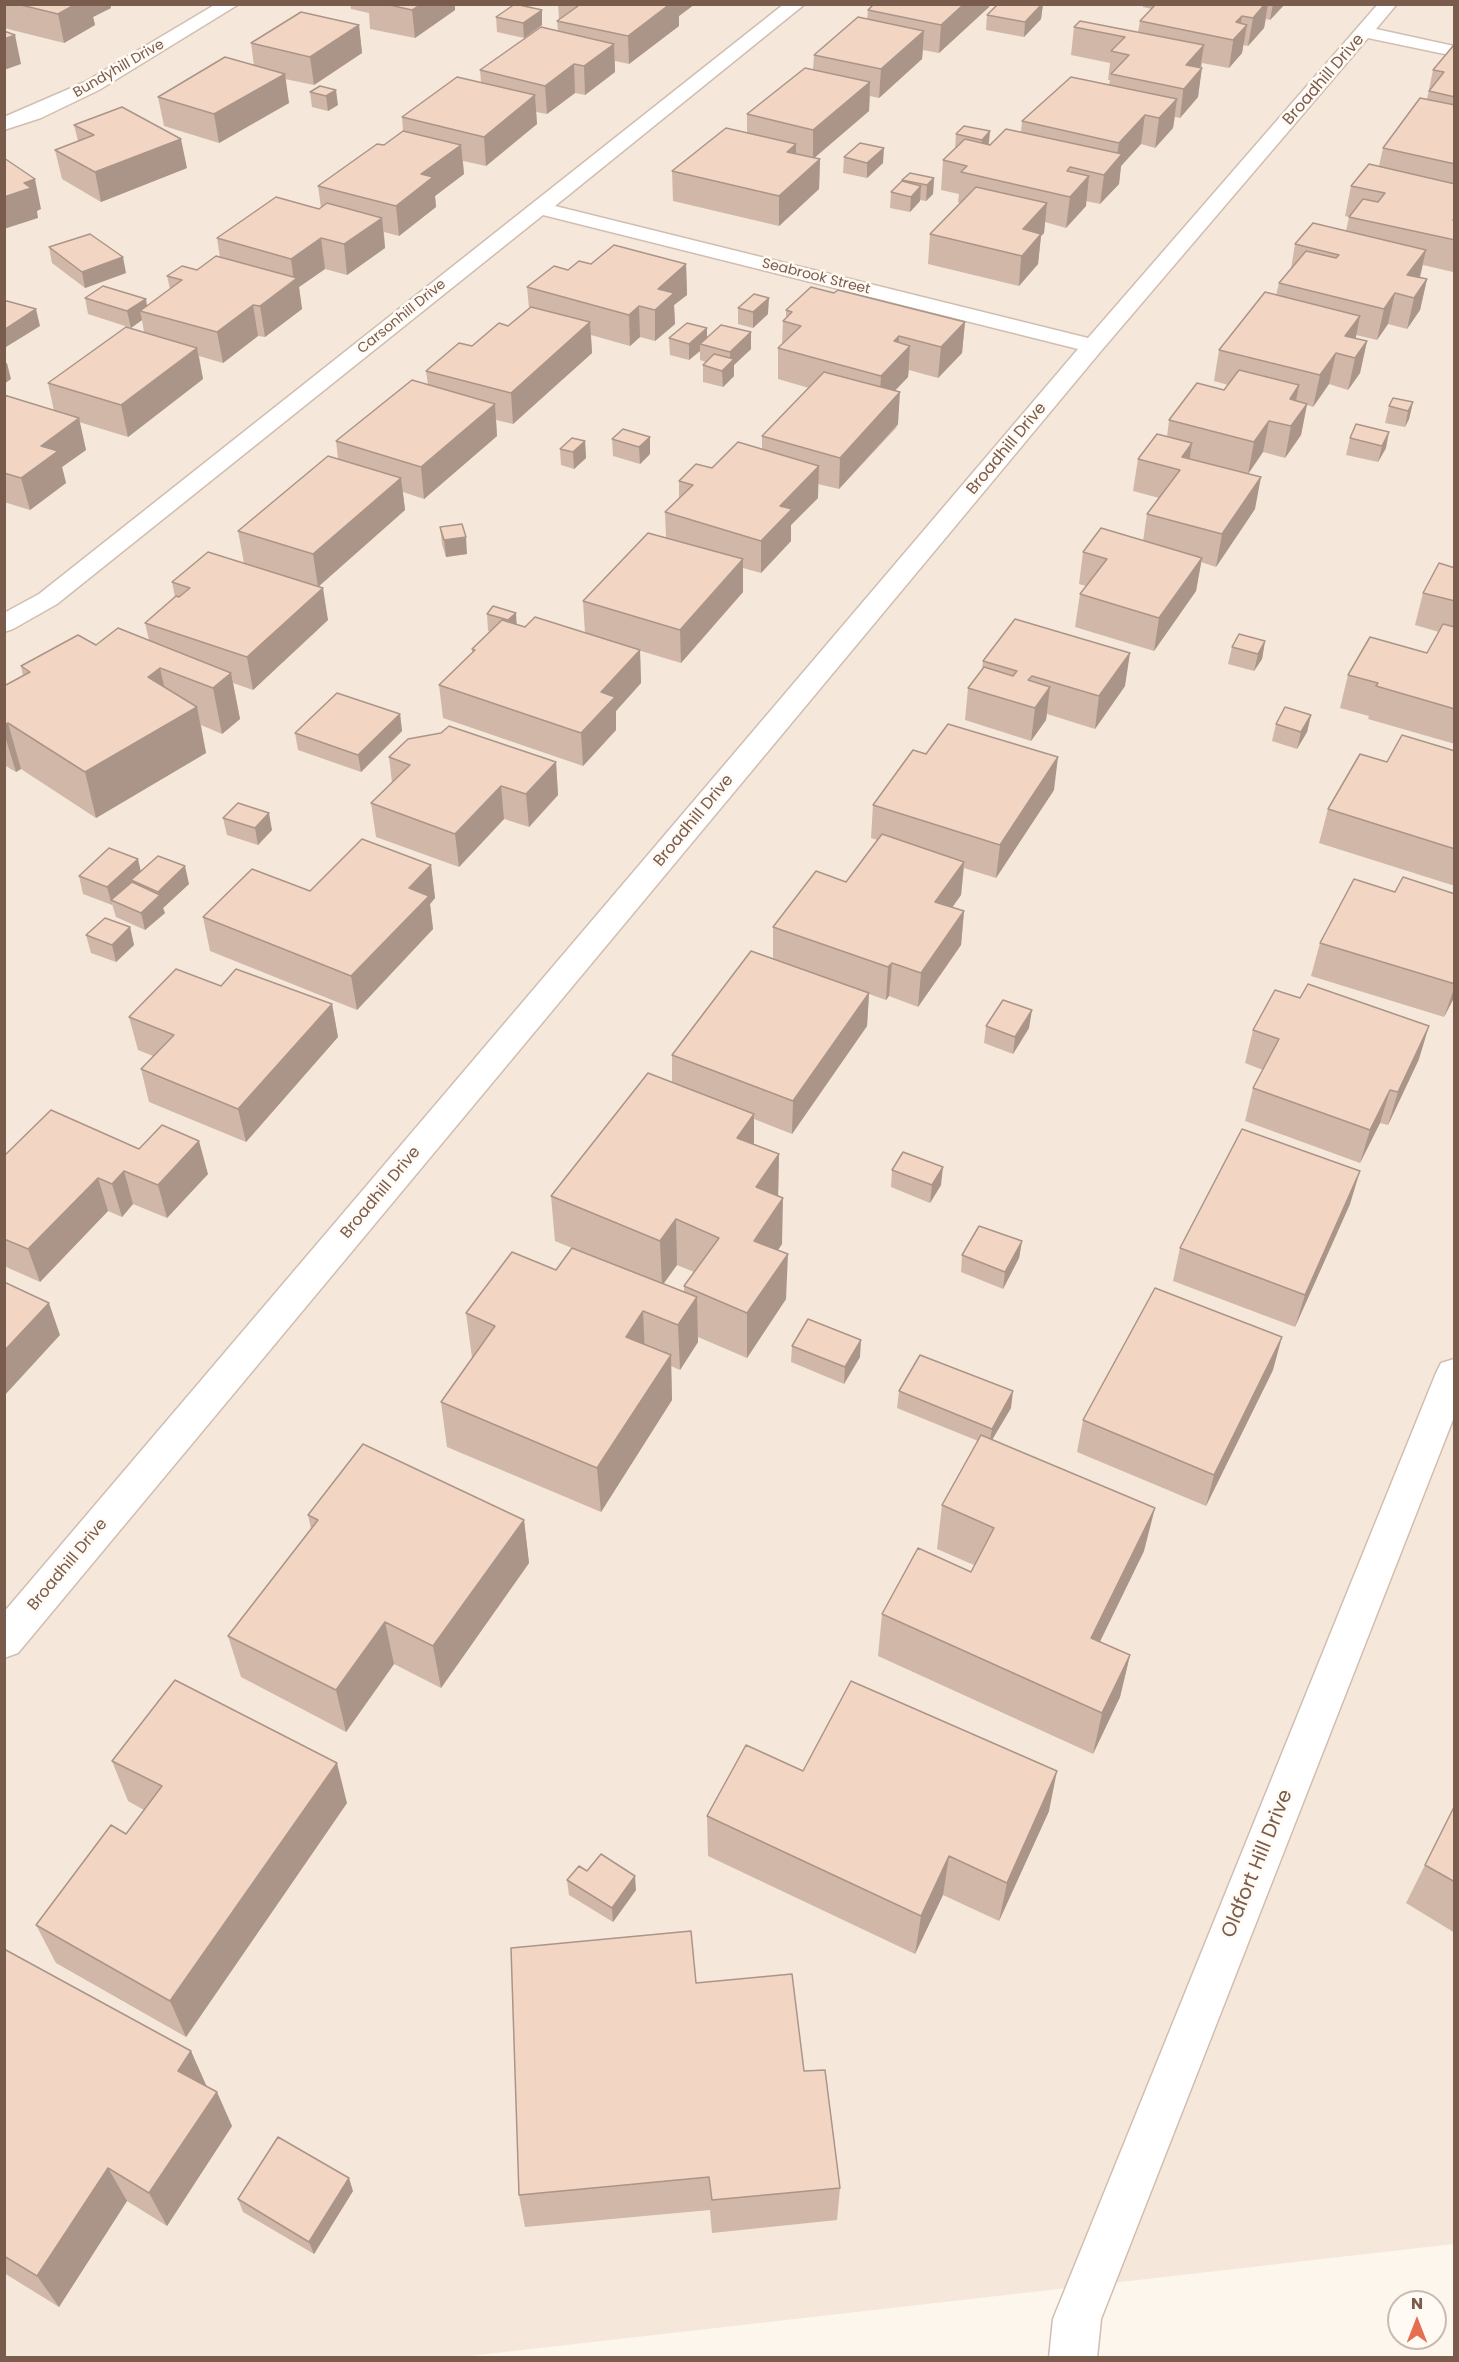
<!DOCTYPE html>
<html>
<head>
<meta charset="utf-8">
<style>
  body { margin:0 }
  #map { position:relative; width:1459px; height:2362px; overflow:hidden; background:#fdf6ec; font-family:Poppins,sans-serif }
  canvas { display:block }
  .frame { position:absolute; inset:0; border:6px solid #7a5c4d; pointer-events:none }
  .north { position:absolute; left:1387px; top:2290px; width:60px; height:60px; box-sizing:border-box; background:#fffaf3; border:2px solid #cabbb1; border-radius:50%; rotate:0deg; font-size:16px; font-weight:700; line-height:24px; text-align:center; color:#7a5c4d }
  .north::after { content:''; display:block; margin:auto; width:21px; height:27px; background:#e76f51; clip-path:polygon(50% 0,100% 100%,50% 72%,0 100%) }
</style>
</head>
<body>
<div id="map">
<canvas width="1459" height="2362"></canvas>
<div class="frame"></div>
<div class="north">N</div>
</div>
<script>
const g = document.querySelector('canvas').getContext('2d');
g.lineJoin = 'round';
function paint(path, color) { g.fillStyle = color; g.fill(path, 'evenodd'); }
function strokePath(path, color, width, dash) { g.strokeStyle = color; g.lineWidth = width; g.lineCap = dash ? 'butt' : 'round'; g.setLineDash(dash || []); g.stroke(path); }
function write(font, color, halo, rows, align = 'center') {
  g.font = font + ' Poppins,sans-serif'; g.lineWidth = 5; g.setLineDash([]); g.textBaseline = 'middle'; g.strokeStyle = halo; g.fillStyle = color; for (const [text, x, y, turn = 0] of rows) {
    g.save(); g.translate(x, y); g.rotate((+turn || 0) * Math.PI / 180); g.textAlign = isNaN(turn) ? turn : align; if (halo) g.strokeText(text, 0, 0); g.fillText(text, 0, 0); g.restore();
  }
}
const residential = new Path2D(`
  M 5,5 L 1454,5 L 1454,2244 L 461,2357 L 5,2358 Z`);
const minor = new Path2D(`
  M 216,4 L 239,4 L 99,90 L 41,118 L 4,130 L 4,117 L 85,82 Z
  M 784,4 L 805,4 L 555,206 L 1088,338 L 1378,4 L 1397,4 L 1376,29 L 1454,46 L 1454,56 L 1368,38 L 1101,351 L 18,1653 L 4,1658 L 4,1612 L 1078,349 L 543,215 L 57,604 L 13,629 L 4,632 L 4,613 L 39,594 Z
  M 1454,1359 L 1454,1417 L 1101,2319 L 1097,2358 L 1049,2358 L 1053,2319 L 1436,1373 L 1441,1363 Z`);
const wall = new Path2D(`
  M 4,4 L 110,4 L 111,8 L 93,17 L 95,25 L 64,43 L 4,28 Z
  M 350,4 L 455,4 L 455,10 L 415,38 L 370,29 L 369,13 L 351,9 Z
  M 558,4 L 695,4 L 679,16 L 679,26 L 629,64 L 615,61 L 615,72 L 585,95 L 575,93 L 547,114 L 536,112 L 537,124 L 486,166 L 463,161 L 464,174 L 435,196 L 436,207 L 399,236 L 384,232 L 385,248 L 347,275 L 325,269 L 299,287 L 302,309 L 265,337 L 258,336 L 223,363 L 199,356 L 203,379 L 128,437 L 79,422 L 86,450 L 62,467 L 66,483 L 30,510 L 4,502 L 4,395 L 54,411 L 48,383 L 144,332 L 142,320 L 131,328 L 88,314 L 85,298 L 147,306 L 170,289 L 167,276 L 197,270 L 220,258 L 217,238 L 319,209 L 321,208 L 318,186 L 384,145 L 403,131 L 402,117 L 481,82 L 480,70 L 558,31 L 557,21 L 559,19 Z
  M 874,4 L 990,4 L 989,7 L 939,53 L 923,50 L 922,59 L 879,98 L 870,96 L 869,111 L 814,158 L 820,159 L 819,189 L 779,226 L 673,201 L 672,171 L 747,133 L 747,114 L 813,69 L 814,55 L 867,19 L 868,10 Z
  M 1043,4 L 1041,19 L 1024,37 L 986,30 L 987,15 Z
  M 1143,4 L 1285,4 L 1270,20 L 1266,19 L 1264,28 L 1248,46 L 1243,45 L 1242,53 L 1229,68 L 1202,63 L 1198,97 L 1180,118 L 1175,117 L 1173,128 L 1155,148 L 1141,144 L 1121,166 L 1119,184 L 1100,204 L 1086,201 L 1086,206 L 1066,228 L 1045,222 L 1044,233 L 1041,236 L 1038,264 L 1019,286 L 928,264 L 930,234 L 960,203 L 958,202 L 959,194 L 941,190 L 943,160 L 955,149 L 956,134 L 990,131 L 989,144 L 990,145 L 1021,132 L 1022,121 L 1109,85 L 1110,80 L 1108,80 L 1110,63 L 1071,55 L 1074,27 L 1138,32 L 1140,21 L 1152,9 L 1143,7 Z
  M 496,17 L 542,25 L 524,38 L 497,32 Z
  M 359,25 L 362,53 L 314,85 L 285,79 L 289,103 L 219,143 L 164,126 L 158,97 L 254,66 L 251,43 Z
  M 1455,46 L 1455,270 L 1453,272 L 1423,265 L 1420,278 L 1427,279 L 1420,310 L 1407,329 L 1388,324 L 1377,340 L 1356,335 L 1356,339 L 1367,341 L 1360,373 L 1348,390 L 1329,384 L 1313,407 L 1307,405 L 1301,435 L 1285,458 L 1263,452 L 1248,474 L 1255,509 L 1216,567 L 1201,562 L 1196,591 L 1154,651 L 1075,627 L 1080,594 L 1086,586 L 1079,584 L 1083,552 L 1143,541 L 1147,514 L 1159,498 L 1133,491 L 1138,459 L 1167,437 L 1169,420 L 1224,390 L 1228,385 L 1214,381 L 1219,350 L 1276,295 L 1279,283 L 1291,269 L 1295,244 L 1346,231 L 1349,217 L 1345,216 L 1351,186 L 1379,166 L 1383,148 L 1427,99 L 1433,70 Z
  M 320,86 L 338,105 L 328,111 L 312,107 L 310,92 Z
  M 74,125 L 187,168 L 101,202 L 62,179 L 55,150 L 78,141 Z
  M 844,157 L 883,163 L 867,178 L 843,173 Z
  M 934,178 L 933,194 L 926,201 L 920,200 L 920,201 L 910,212 L 890,208 L 891,192 L 902,181 L 902,180 Z
  M 49,247 L 126,273 L 85,288 L 52,263 Z
  M 591,264 L 686,264 L 687,295 L 674,305 L 675,324 L 655,341 L 640,337 L 630,346 L 591,335 L 592,353 L 513,424 L 496,420 L 497,436 L 424,499 L 403,492 L 405,510 L 319,586 L 328,620 L 253,690 L 233,683 L 240,719 L 222,734 L 201,725 L 206,753 L 96,818 L 21,769 L 16,772 L 4,765 L 4,686 L 23,676 L 21,666 L 149,640 L 145,623 L 175,597 L 172,582 L 244,563 L 238,531 L 338,459 L 336,441 L 428,385 L 426,371 L 508,326 L 529,308 L 527,287 L 568,270 Z
  M 834,293 L 965,322 L 962,353 L 938,378 L 909,370 L 908,377 L 895,391 L 898,424 L 896,428 L 839,489 L 818,484 L 818,498 L 791,525 L 791,541 L 761,573 L 743,568 L 743,592 L 681,663 L 631,648 L 640,650 L 641,683 L 616,711 L 616,730 L 583,766 L 443,718 L 439,685 L 472,653 L 472,649 L 490,631 L 488,631 L 487,614 L 493,606 L 516,624 L 525,627 L 585,633 L 583,601 L 666,538 L 665,512 L 679,498 L 679,481 L 762,449 L 762,436 L 809,388 L 778,379 L 778,348 L 782,344 L 783,321 L 786,318 L 786,310 Z
  M 738,308 L 768,314 L 753,328 L 738,324 Z
  M 707,328 L 707,337 L 751,332 L 751,349 L 734,365 L 734,376 L 723,387 L 703,382 L 703,365 L 706,362 L 700,360 L 700,351 L 689,360 L 670,355 L 669,338 Z
  M 1413,402 L 1409,419 L 1405,427 L 1385,423 L 1389,406 Z
  M 1356,424 L 1386,448 L 1378,462 L 1346,455 L 1350,438 Z
  M 623,429 L 650,454 L 640,464 L 613,456 L 612,439 Z
  M 585,441 L 586,458 L 574,469 L 561,465 L 560,449 Z
  M 440,527 L 467,554 L 446,557 L 442,544 Z
  M 1455,568 L 1455,744 L 1368,719 L 1369,716 L 1340,708 L 1348,675 L 1427,653 L 1439,632 L 1415,625 L 1423,593 Z
  M 1265,641 L 1262,659 L 1254,671 L 1228,664 L 1232,647 Z
  M 983,661 L 1125,686 L 1095,729 L 1047,714 L 1046,720 L 1031,741 L 965,720 L 968,688 L 982,669 Z
  M 400,714 L 402,731 L 361,772 L 298,750 L 295,733 Z
  M 1311,715 L 1307,732 L 1297,749 L 1272,741 L 1276,724 Z
  M 1455,751 L 1455,886 L 1319,843 L 1328,809 L 1387,762 Z
  M 926,754 L 1054,790 L 996,878 L 964,868 L 961,895 L 952,908 L 964,911 L 961,945 L 918,1007 L 889,996 L 886,1000 L 869,994 L 867,1026 L 792,1134 L 754,1119 L 754,1144 L 779,1154 L 778,1196 L 782,1244 L 778,1250 L 786,1299 L 747,1358 L 698,1337 L 698,1342 L 680,1370 L 671,1366 L 672,1400 L 601,1512 L 447,1447 L 441,1402 L 472,1358 L 466,1313 L 556,1270 L 572,1248 L 555,1241 L 551,1196 L 672,1083 L 672,1055 L 773,959 L 773,927 L 846,882 L 877,840 L 871,838 L 873,805 ZM 677,1265 L 694,1272 L 684,1286 L 684,1292 L 663,1284 Z
  M 389,757 L 556,762 L 558,795 L 529,827 L 504,819 L 459,867 L 376,837 L 371,803 L 392,783 Z
  M 223,818 L 272,830 L 258,845 L 227,835 Z
  M 431,865 L 435,898 L 430,904 L 433,929 L 357,1010 L 210,951 L 203,917 L 310,891 Z
  M 141,871 L 189,884 L 163,908 L 165,913 L 145,930 L 116,917 L 112,904 L 112,905 L 83,894 L 79,876 Z
  M 1455,894 L 1455,996 L 1444,1017 L 1311,976 L 1320,943 Z
  M 130,927 L 134,945 L 116,962 L 91,953 L 86,935 Z
  M 221,986 L 332,1004 L 338,1037 L 246,1142 L 149,1102 L 141,1069 L 153,1056 L 138,1050 L 129,1017 Z
  M 986,1026 L 1029,1028 L 1013,1054 L 984,1043 Z
  M 1253,1030 L 1419,1059 L 1388,1125 L 1380,1123 L 1360,1163 L 1245,1121 L 1253,1088 L 1263,1070 L 1245,1063 Z
  M 139,1149 L 208,1174 L 167,1218 L 133,1204 L 122,1217 L 108,1211 L 40,1282 L 4,1266 L 4,1156 Z
  M 892,1170 L 941,1185 L 930,1203 L 891,1187 Z
  M 1350,1204 L 1295,1327 L 1173,1281 L 1180,1248 Z
  M 1022,1241 L 1019,1258 L 1003,1289 L 961,1272 L 962,1255 Z
  M 792,1346 L 860,1357 L 844,1384 L 791,1362 Z
  M 1273,1370 L 1206,1506 L 1077,1452 L 1083,1420 Z
  M 899,1391 L 1011,1408 L 992,1440 L 1144,1551 L 1100,1642 L 1130,1655 L 1120,1697 L 1093,1754 L 878,1656 L 882,1614 L 971,1572 L 974,1565 L 937,1549 L 942,1505 L 978,1441 L 897,1408 Z
  M 308,1515 L 524,1520 L 529,1563 L 441,1688 L 394,1664 L 346,1732 L 241,1677 L 228,1636 L 311,1529 Z
  M 112,1761 L 347,1803 L 186,2037 L 56,1963 L 36,1925 L 126,1834 L 144,1810 L 128,1801 Z
  M 803,1771 L 1049,1811 L 999,1921 L 943,1895 L 915,1954 L 708,1856 L 707,1816 Z
  M 1455,1805 L 1455,1933 L 1406,1903 Z
  M 587,1871 L 636,1890 L 613,1922 L 569,1895 L 567,1880 Z
  M 4,1949 L 206,2086 L 232,2126 L 167,2226 L 127,2201 L 59,2307 L 4,2273 Z
  M 696,1983 L 804,2071 L 840,2188 L 837,2220 L 712,2233 L 710,2210 L 525,2227 L 519,2195 Z
  M 353,2191 L 314,2254 L 243,2212 L 238,2199 Z`);
const shadedWall = new Path2D(`
  M 76,4 L 110,4 L 111,8 L 93,17 L 95,25 L 64,43 L 58,14 Z
  M 421,4 L 455,4 L 455,10 L 415,38 L 412,10 Z
  M 670,4 L 695,4 L 679,16 L 679,26 L 629,64 L 628,36 Z
  M 964,4 L 990,4 L 989,7 L 939,53 L 941,25 Z
  M 1043,4 L 1041,19 L 1024,37 L 1025,22 Z
  M 1265,4 L 1268,4 L 1264,28 L 1248,46 L 1253,18 Z
  M 1273,4 L 1285,4 L 1270,20 Z
  M 542,10 L 542,25 L 524,38 L 523,23 Z
  M 1242,16 L 1239,33 L 1247,25 L 1242,53 L 1229,68 L 1236,22 Z
  M 359,25 L 362,53 L 314,85 L 310,57 Z
  M 924,31 L 922,59 L 879,98 L 881,69 Z
  M 15,35 L 21,64 L 4,70 L 4,39 Z
  M 614,44 L 615,72 L 585,95 L 584,66 Z
  M 1204,45 L 1200,70 L 1202,68 L 1198,97 L 1180,118 L 1186,65 Z
  M 574,64 L 575,93 L 547,114 L 545,86 Z
  M 285,74 L 289,103 L 219,143 L 214,114 Z
  M 870,82 L 869,111 L 813,159 L 813,130 Z
  M 336,90 L 338,105 L 328,111 L 326,96 Z
  M 535,95 L 537,124 L 486,166 L 484,137 Z
  M 1177,99 L 1173,128 L 1155,148 L 1159,118 Z
  M 1145,115 L 1141,144 L 1121,166 L 1119,184 L 1100,204 L 1104,175 L 1116,161 L 1119,143 Z
  M 990,131 L 988,147 L 980,155 L 982,140 Z
  M 181,139 L 187,168 L 101,202 L 95,172 Z
  M 796,144 L 796,173 L 787,152 Z
  M 461,145 L 464,174 L 435,196 L 436,207 L 399,236 L 396,206 L 421,174 Z
  M 884,148 L 883,163 L 867,178 L 867,163 Z
  M 820,159 L 819,189 L 779,226 L 779,196 Z
  M 1089,176 L 1086,206 L 1066,228 L 1070,197 Z
  M 934,178 L 933,194 L 926,201 L 927,185 Z
  M 35,179 L 41,209 L 37,211 L 38,218 L 4,229 L 4,197 L 24,183 Z
  M 921,186 L 920,201 L 910,212 L 911,197 Z
  M 1047,203 L 1044,233 L 1041,236 L 1038,264 L 1019,286 L 1023,229 Z
  M 382,218 L 385,248 L 347,275 L 344,244 Z
  M 321,238 L 325,269 L 299,287 L 302,309 L 265,337 L 260,306 L 294,281 L 291,259 Z
  M 1426,250 L 1419,280 L 1407,275 Z
  M 123,257 L 126,273 L 85,288 L 82,272 Z
  M 686,264 L 687,295 L 674,305 L 675,324 L 655,341 L 655,310 L 658,289 Z
  M 1427,279 L 1420,310 L 1407,329 L 1414,298 Z
  M 1395,293 L 1388,324 L 1377,340 L 1384,309 Z
  M 769,298 L 768,314 L 753,328 L 753,312 Z
  M 146,299 L 148,313 L 140,311 L 142,320 L 131,328 L 127,311 Z
  M 253,305 L 258,336 L 223,363 L 217,332 Z
  M 639,306 L 640,337 L 630,346 L 629,315 Z
  M 36,309 L 40,326 L 6,347 L 4,340 L 4,330 Z
  M 1360,316 L 1354,347 L 1345,336 Z
  M 590,322 L 592,353 L 513,424 L 511,393 Z
  M 965,322 L 962,353 L 938,378 L 941,347 Z
  M 707,328 L 707,344 L 700,344 L 700,351 L 689,360 L 689,344 Z
  M 751,332 L 751,349 L 734,365 L 734,376 L 723,387 L 722,371 L 730,363 L 730,352 Z
  M 899,336 L 898,358 L 910,346 L 908,377 L 879,407 L 881,376 L 894,341 Z
  M 1367,341 L 1360,373 L 1348,390 L 1355,358 Z
  M 197,348 L 203,379 L 128,437 L 121,405 Z
  M 1336,353 L 1329,384 L 1313,407 L 1320,375 Z
  M 7,363 L 11,379 L 4,384 L 4,364 Z
  M 1299,385 L 1293,417 L 1290,399 Z
  M 900,392 L 898,424 L 839,489 L 840,458 Z
  M 1413,402 L 1409,419 L 1405,427 L 1408,411 Z
  M 495,404 L 497,436 L 424,499 L 421,467 Z
  M 1307,404 L 1301,435 L 1285,458 L 1291,426 Z
  M 79,418 L 86,450 L 62,467 L 66,483 L 30,510 L 21,478 L 41,446 Z
  M 1269,421 L 1263,452 L 1248,474 L 1254,442 Z
  M 1389,432 L 1386,448 L 1378,462 L 1382,446 Z
  M 650,437 L 650,454 L 640,464 L 639,447 Z
  M 585,441 L 586,458 L 574,469 L 573,452 Z
  M 1192,443 L 1187,475 L 1182,457 Z
  M 819,466 L 818,498 L 791,525 L 791,541 L 761,573 L 761,541 L 780,506 Z
  M 1261,477 L 1255,509 L 1216,567 L 1222,534 Z
  M 401,478 L 405,510 L 318,587 L 313,554 Z
  M 466,537 L 467,554 L 446,557 L 444,540 Z
  M 1202,558 L 1196,591 L 1154,651 L 1159,618 Z
  M 743,559 L 743,592 L 681,663 L 680,630 Z
  M 323,588 L 328,620 L 253,690 L 247,657 Z
  M 516,613 L 517,630 L 510,637 L 508,620 Z
  M 1265,641 L 1262,659 L 1254,671 L 1258,654 Z
  M 640,650 L 641,683 L 616,711 L 616,730 L 583,766 L 581,733 L 601,692 Z
  M 1130,653 L 1125,686 L 1095,729 L 1099,696 Z
  M 160,668 L 170,713 L 148,677 Z
  M 231,673 L 240,719 L 222,734 L 213,688 Z
  M 1050,687 L 1046,720 L 1031,741 L 1035,708 Z
  M 197,707 L 206,753 L 96,818 L 85,772 Z
  M 400,714 L 402,731 L 361,772 L 358,755 Z
  M 1311,715 L 1307,732 L 1297,749 L 1301,732 Z
  M 8,723 L 21,769 L 16,772 L 4,733 L 4,725 Z
  M 1058,757 L 1054,790 L 996,878 L 1000,845 Z
  M 556,762 L 558,795 L 529,827 L 526,794 Z
  M 501,786 L 504,819 L 459,867 L 455,834 Z
  M 269,813 L 272,830 L 258,845 L 255,828 Z
  M 138,859 L 142,876 L 131,880 L 132,886 L 111,900 L 112,904 L 112,905 L 107,887 Z
  M 964,862 L 961,895 L 932,935 L 935,902 Z
  M 431,865 L 435,898 L 430,904 L 433,929 L 357,1010 L 351,976 L 409,888 Z
  M 185,866 L 189,884 L 163,908 L 165,913 L 145,930 L 141,913 L 159,897 L 158,892 Z
  M 964,911 L 961,945 L 918,1007 L 921,973 Z
  M 130,927 L 134,945 L 116,962 L 112,945 Z
  M 892,963 L 889,996 L 886,1000 L 888,967 Z
  M 1455,986 L 1455,996 L 1444,1017 Z
  M 869,993 L 867,1026 L 792,1134 L 793,1101 Z
  M 332,1004 L 338,1037 L 246,1142 L 238,1109 Z
  M 1032,1010 L 1029,1028 L 1013,1054 L 1015,1037 Z
  M 1429,1026 L 1419,1059 L 1388,1125 L 1398,1092 Z
  M 1390,1090 L 1380,1123 L 1360,1163 L 1370,1130 Z
  M 754,1114 L 754,1160 L 737,1138 Z
  M 199,1141 L 208,1174 L 167,1218 L 158,1185 Z
  M 779,1154 L 778,1200 L 756,1187 Z
  M 943,1167 L 941,1185 L 930,1203 L 932,1185 Z
  M 124,1171 L 133,1204 L 122,1217 L 112,1184 Z
  M 1360,1171 L 1350,1204 L 1295,1327 L 1305,1295 Z
  M 98,1178 L 108,1211 L 40,1282 L 28,1249 Z
  M 783,1198 L 782,1244 L 754,1286 L 754,1241 Z
  M 676,1219 L 677,1265 L 662,1286 L 660,1241 Z
  M 1022,1241 L 1019,1258 L 1003,1289 L 1005,1272 Z
  M 788,1254 L 786,1299 L 747,1358 L 747,1313 Z
  M 697,1297 L 698,1342 L 680,1370 L 678,1325 Z
  M 49,1303 L 60,1335 L 4,1396 L 4,1351 Z
  M 643,1311 L 645,1356 L 626,1337 Z
  M 1282,1337 L 1273,1370 L 1206,1506 L 1214,1475 Z
  M 861,1340 L 860,1357 L 844,1384 L 845,1367 Z
  M 671,1355 L 672,1400 L 601,1512 L 597,1468 Z
  M 1013,1391 L 1011,1408 L 989,1445 L 992,1429 Z
  M 1155,1508 L 1144,1551 L 1081,1680 L 1091,1638 Z
  M 524,1520 L 529,1563 L 441,1688 L 433,1646 Z
  M 385,1622 L 394,1664 L 346,1732 L 336,1690 Z
  M 1130,1655 L 1120,1697 L 1093,1754 L 1102,1713 Z
  M 337,1763 L 347,1803 L 186,2037 L 170,2001 Z
  M 1057,1771 L 1049,1811 L 999,1921 L 1007,1883 Z
  M 949,1856 L 943,1895 L 915,1954 L 921,1916 Z
  M 635,1876 L 636,1890 L 613,1922 L 612,1908 Z
  M 191,2051 L 207,2087 L 178,2071 Z
  M 217,2092 L 232,2126 L 167,2226 L 149,2193 Z
  M 108,2168 L 127,2201 L 59,2307 L 37,2276 Z
  M 349,2178 L 353,2191 L 314,2254 L 309,2242 Z`);
const building = new Path2D(`
  M 17,4 L 76,4 L 58,14 Z
  M 385,4 L 421,4 L 412,10 Z
  M 515,4 L 542,10 L 523,23 L 496,17 Z
  M 571,4 L 670,4 L 628,36 L 557,21 L 578,6 Z
  M 874,4 L 964,4 L 941,25 L 868,10 Z
  M 998,4 L 1042,4 L 1025,22 L 987,15 Z
  M 1156,4 L 1265,4 L 1253,18 L 1242,16 L 1236,22 L 1247,25 L 1233,40 L 1140,21 Z
  M 301,12 L 359,25 L 310,57 L 251,43 Z
  M 858,17 L 924,31 L 881,69 L 814,55 Z
  M 1080,21 L 1204,45 L 1186,65 L 1202,68 L 1184,89 L 1111,74 L 1129,55 L 1111,51 L 1125,37 L 1074,27 Z
  M 541,27 L 614,44 L 584,66 L 574,64 L 545,86 L 480,70 Z
  M 4,31 L 15,35 L 4,39 Z
  M 1453,46 L 1455,46 L 1455,97 L 1429,91 L 1444,72 L 1433,70 Z
  M 225,57 L 285,74 L 214,114 L 158,97 Z
  M 805,68 L 870,82 L 813,130 L 747,114 Z
  M 457,77 L 535,95 L 484,137 L 402,117 Z
  M 1071,77 L 1177,99 L 1159,118 L 1145,115 L 1119,143 L 1022,121 Z
  M 320,86 L 336,90 L 326,96 L 310,92 Z
  M 1420,98 L 1455,105 L 1455,164 L 1383,148 Z
  M 122,107 L 181,139 L 95,172 L 55,150 L 94,135 L 74,125 Z
  M 964,126 L 990,131 L 982,140 L 956,134 Z
  M 726,128 L 796,144 L 787,152 L 820,159 L 779,196 L 672,171 Z
  M 1006,129 L 1122,154 L 1104,175 L 1070,167 L 1067,171 L 1089,176 L 1070,197 L 961,172 L 967,166 L 943,160 L 965,139 L 990,145 Z
  M 403,131 L 461,145 L 421,174 L 433,177 L 396,206 L 318,186 L 377,144 L 384,145 Z
  M 860,143 L 884,148 L 867,163 L 844,157 Z
  M 4,158 L 35,179 L 24,183 L 31,188 L 4,197 Z
  M 1369,164 L 1455,184 L 1455,218 L 1453,220 L 1455,220 L 1455,240 L 1349,217 L 1363,199 L 1378,202 L 1385,193 L 1351,186 Z
  M 910,173 L 934,178 L 927,185 L 902,180 Z
  M 902,181 L 921,186 L 911,197 L 891,192 Z
  M 976,187 L 1047,203 L 1023,229 L 1041,234 L 1022,256 L 930,234 Z
  M 276,197 L 319,209 L 327,203 L 382,218 L 344,244 L 321,238 L 291,259 L 217,238 Z
  M 1313,223 L 1426,250 L 1407,275 L 1427,279 L 1414,298 L 1395,293 L 1384,309 L 1279,283 L 1306,251 L 1336,258 L 1339,255 L 1295,244 Z
  M 90,234 L 123,257 L 82,272 L 49,247 Z
  M 614,245 L 686,264 L 658,289 L 674,293 L 655,310 L 639,306 L 629,315 L 527,287 L 554,266 L 568,270 L 579,261 L 591,264 Z
  M 216,256 L 297,278 L 260,306 L 253,305 L 217,332 L 140,311 L 182,280 L 167,276 L 182,266 L 197,270 Z
  M 103,286 L 146,299 L 127,311 L 85,298 Z
  M 811,287 L 834,293 L 838,290 L 965,322 L 941,347 L 899,336 L 894,341 L 910,346 L 881,376 L 778,348 L 801,326 L 783,321 L 792,312 L 786,310 Z
  M 1265,292 L 1360,316 L 1345,336 L 1367,341 L 1355,358 L 1336,353 L 1320,375 L 1219,350 Z
  M 754,294 L 769,298 L 753,312 L 738,308 Z
  M 7,301 L 36,309 L 4,330 L 4,302 Z
  M 531,307 L 590,322 L 511,393 L 426,371 L 459,343 L 472,346 L 499,323 L 508,326 Z
  M 687,323 L 707,328 L 689,344 L 669,338 Z
  M 721,325 L 751,332 L 730,352 L 700,344 Z
  M 126,327 L 197,348 L 121,405 L 48,383 Z
  M 714,354 L 734,359 L 722,371 L 703,365 Z
  M 1239,370 L 1299,385 L 1290,399 L 1307,404 L 1291,426 L 1269,421 L 1254,442 L 1169,420 L 1197,383 L 1224,390 Z
  M 824,372 L 900,392 L 840,458 L 762,436 Z
  M 412,380 L 495,404 L 421,467 L 336,441 Z
  M 4,395 L 79,418 L 41,446 L 58,451 L 21,478 L 4,473 Z
  M 1393,398 L 1413,402 L 1408,411 L 1389,406 Z
  M 1356,424 L 1389,432 L 1382,446 L 1350,438 Z
  M 623,429 L 650,437 L 639,447 L 612,439 Z
  M 1157,434 L 1192,443 L 1182,457 L 1261,477 L 1222,534 L 1147,514 L 1180,470 L 1138,459 Z
  M 572,438 L 585,441 L 573,452 L 560,449 Z
  M 738,442 L 819,466 L 780,506 L 792,509 L 761,541 L 665,512 L 693,485 L 679,481 L 696,464 L 712,468 Z
  M 328,456 L 401,478 L 313,554 L 238,531 Z
  M 462,524 L 466,537 L 444,540 L 440,527 Z
  M 1101,528 L 1202,558 L 1159,618 L 1080,594 L 1107,559 L 1083,552 Z
  M 648,533 L 743,559 L 680,630 L 583,601 Z
  M 208,552 L 323,588 L 247,657 L 145,623 L 176,596 L 179,597 L 190,588 L 172,582 Z
  M 1439,563 L 1455,568 L 1455,601 L 1423,593 Z
  M 493,606 L 516,613 L 508,620 L 487,614 Z
  M 535,617 L 640,650 L 601,692 L 615,697 L 581,733 L 439,685 L 475,650 L 472,649 L 502,620 L 525,627 Z
  M 1015,619 L 1130,653 L 1099,696 L 1032,676 L 1028,680 L 1050,687 L 1035,708 L 968,688 L 984,667 L 1013,676 L 1017,671 L 983,661 Z
  M 1443,624 L 1455,627 L 1455,709 L 1376,686 L 1378,683 L 1348,675 L 1370,637 L 1427,653 Z
  M 118,628 L 231,673 L 213,688 L 160,668 L 148,677 L 197,707 L 85,772 L 8,723 L 4,725 L 4,686 L 30,672 L 21,666 L 78,635 L 96,645 Z
  M 1239,634 L 1265,641 L 1258,654 L 1232,647 Z
  M 337,693 L 400,714 L 358,755 L 295,733 Z
  M 1285,707 L 1311,715 L 1301,732 L 1276,724 Z
  M 948,724 L 1058,757 L 1000,845 L 873,805 L 913,750 L 926,754 Z
  M 449,726 L 556,762 L 526,794 L 501,786 L 455,834 L 371,803 L 410,765 L 389,757 L 408,739 L 441,733 Z
  M 1402,735 L 1455,751 L 1455,849 L 1328,809 L 1360,754 L 1387,762 Z
  M 238,803 L 269,813 L 255,828 L 223,818 Z
  M 882,834 L 964,862 L 935,902 L 964,911 L 921,973 L 892,963 L 888,967 L 773,927 L 816,871 L 846,882 Z
  M 362,839 L 431,865 L 409,888 L 429,896 L 351,976 L 203,917 L 252,869 L 310,891 Z
  M 109,848 L 138,859 L 107,887 L 79,876 Z
  M 158,856 L 185,866 L 158,892 L 131,880 Z
  M 1403,877 L 1455,894 L 1455,984 L 1320,943 L 1354,879 L 1395,892 Z
  M 132,882 L 160,895 L 141,913 L 111,900 Z
  M 105,918 L 130,927 L 112,945 L 86,935 Z
  M 751,951 L 869,993 L 793,1101 L 672,1055 Z
  M 176,969 L 221,986 L 236,969 L 332,1004 L 238,1109 L 141,1069 L 174,1035 L 129,1017 Z
  M 1308,984 L 1429,1026 L 1398,1092 L 1390,1090 L 1370,1130 L 1253,1088 L 1279,1039 L 1253,1030 L 1275,990 L 1300,998 Z
  M 1003,1000 L 1032,1010 L 1015,1037 L 986,1026 Z
  M 648,1073 L 754,1114 L 737,1138 L 779,1154 L 756,1187 L 783,1198 L 754,1241 L 788,1254 L 747,1313 L 684,1286 L 719,1238 L 676,1219 L 660,1241 L 551,1196 Z
  M 51,1110 L 139,1149 L 162,1125 L 199,1141 L 158,1185 L 124,1171 L 112,1184 L 98,1178 L 28,1249 L 4,1239 L 4,1156 Z
  M 1242,1129 L 1360,1171 L 1305,1295 L 1180,1248 Z
  M 903,1152 L 943,1167 L 932,1185 L 892,1170 Z
  M 979,1226 L 1022,1241 L 1005,1272 L 962,1255 Z
  M 572,1248 L 697,1297 L 678,1325 L 643,1311 L 626,1337 L 671,1355 L 597,1468 L 441,1402 L 495,1326 L 466,1313 L 512,1252 L 556,1270 Z
  M 4,1282 L 49,1303 L 4,1351 Z
  M 1155,1288 L 1282,1337 L 1214,1475 L 1083,1420 Z
  M 808,1319 L 861,1340 L 845,1367 L 792,1346 Z
  M 920,1355 L 1013,1391 L 992,1429 L 899,1391 Z
  M 981,1435 L 1155,1508 L 1091,1638 L 1130,1655 L 1102,1713 L 882,1614 L 918,1548 L 971,1572 L 994,1528 L 942,1505 Z
  M 363,1444 L 524,1520 L 433,1646 L 385,1622 L 336,1690 L 228,1636 L 318,1520 L 308,1515 Z
  M 175,1680 L 337,1763 L 170,2001 L 36,1925 L 111,1825 L 126,1834 L 162,1786 L 112,1761 Z
  M 851,1681 L 1057,1771 L 1007,1883 L 949,1856 L 921,1916 L 707,1816 L 746,1745 L 803,1771 Z
  M 1455,1805 L 1455,1882 L 1425,1865 Z
  M 601,1854 L 635,1876 L 612,1908 L 567,1880 L 579,1866 L 587,1871 Z
  M 691,1931 L 696,1983 L 792,1974 L 804,2071 L 825,2070 L 840,2188 L 712,2200 L 709,2177 L 519,2195 L 511,1948 Z
  M 4,1949 L 191,2051 L 178,2071 L 217,2092 L 149,2193 L 108,2168 L 37,2276 L 4,2256 Z
  M 278,2137 L 349,2178 L 309,2242 L 238,2199 Z`);
const farStreetnames = [
  ["Bundyhill Drive",119,69,-30],
  ["Seabrook Street",816,277,14],
  ["Carsonhill Drive",402,317,-39]
];
const streetNames = [
  ["Broadhill Drive",1324,80,-49],
  ["Broadhill Drive",1007,449,-50],
  ["Broadhill Drive",694,821,-50],
  ["Broadhill Drive",381,1193,-50],
  ["Broadhill Drive",68,1565,-50]
];
const nearStreetnames = [
  ["Oldfort Hill Drive",1258,1864,-68]
];
paint(residential, '#f5e8da');
strokePath(minor, '#d1beb0', 3);
paint(minor, '#fff');
paint(wall, '#d1b7a8');
paint(shadedWall, '#aa9588');
paint(building, '#f3d5c3');
strokePath(building, '#aa9588', 1.5);
write('14px', '#7a5c4d', '#fffaf3', farStreetnames);
write('16px', '#7a5c4d', '#fffaf3', streetNames);
write('20px', '#7a5c4d', '#fffaf3', nearStreetnames);
</script>
</body>
</html>
